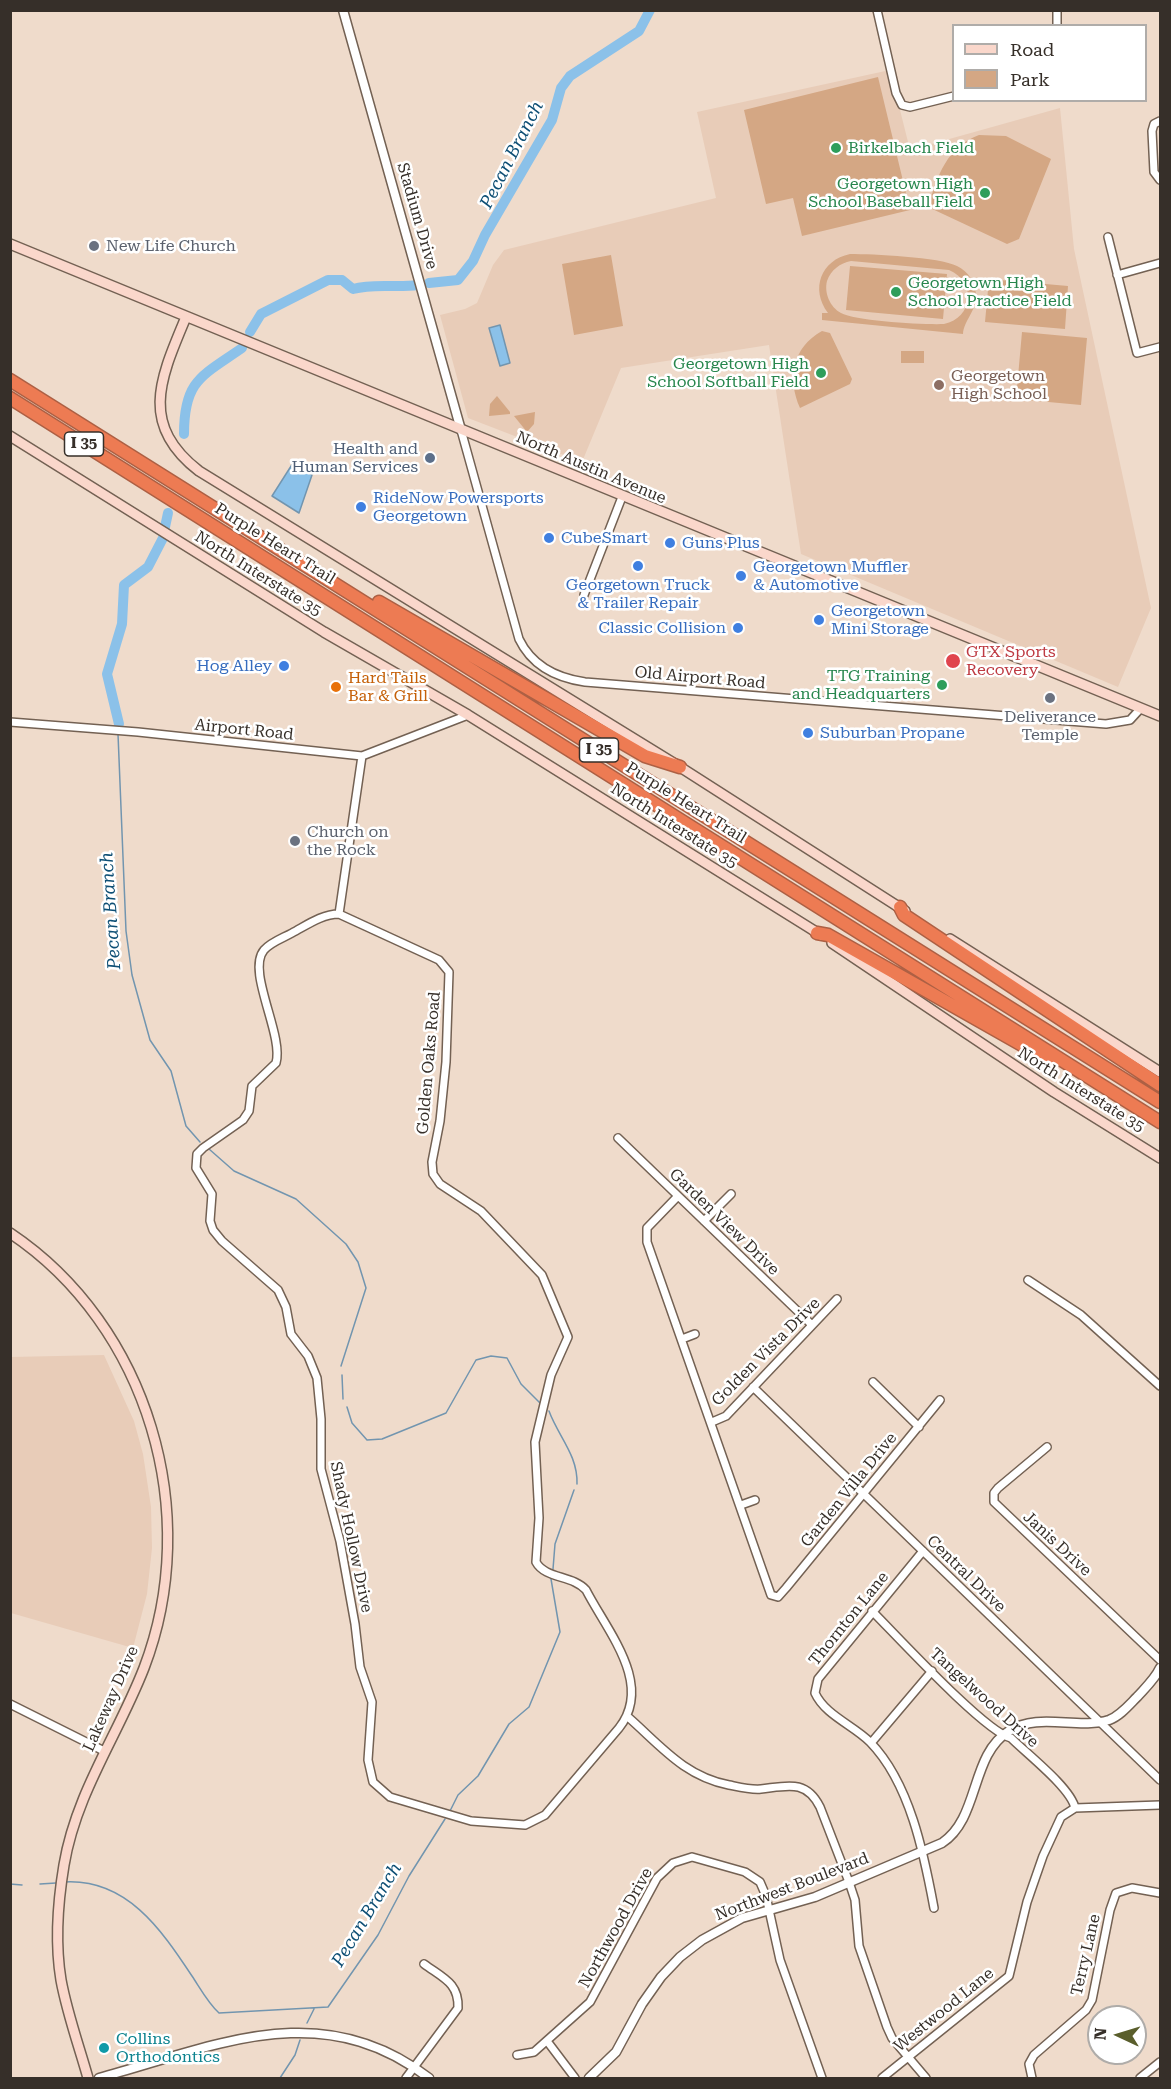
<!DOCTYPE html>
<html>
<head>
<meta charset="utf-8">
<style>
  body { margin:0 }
  #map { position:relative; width:1171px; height:2089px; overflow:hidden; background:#efdbcb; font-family:"Roboto Serif",serif }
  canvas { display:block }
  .frame { position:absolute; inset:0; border:12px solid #362f29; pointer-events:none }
  .legend { position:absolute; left:952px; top:24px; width:195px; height:78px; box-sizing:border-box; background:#fff; border:2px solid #afaca9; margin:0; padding:8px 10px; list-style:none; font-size:18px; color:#362f29 }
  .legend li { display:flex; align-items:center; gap:12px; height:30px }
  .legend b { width:30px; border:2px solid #afaca9 }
  .north { position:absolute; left:1087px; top:2005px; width:60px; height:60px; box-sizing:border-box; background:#fff; border:2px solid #afaca9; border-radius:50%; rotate:274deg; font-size:16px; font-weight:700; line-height:24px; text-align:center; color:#362f29 }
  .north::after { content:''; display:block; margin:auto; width:21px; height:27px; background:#5a5e2c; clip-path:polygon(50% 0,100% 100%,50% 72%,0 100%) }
</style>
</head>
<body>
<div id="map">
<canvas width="1171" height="2089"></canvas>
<div class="frame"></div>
<ul class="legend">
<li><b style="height:8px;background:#fad7cb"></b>Road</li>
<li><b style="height:16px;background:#d4a784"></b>Park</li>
</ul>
<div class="north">N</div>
</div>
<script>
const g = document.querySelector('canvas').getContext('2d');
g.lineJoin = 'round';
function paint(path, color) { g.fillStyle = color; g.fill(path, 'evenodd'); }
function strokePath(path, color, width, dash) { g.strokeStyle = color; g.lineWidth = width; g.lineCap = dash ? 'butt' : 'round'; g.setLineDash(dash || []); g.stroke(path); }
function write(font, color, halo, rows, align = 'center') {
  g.font = font + ' "Roboto Serif",serif'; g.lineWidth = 5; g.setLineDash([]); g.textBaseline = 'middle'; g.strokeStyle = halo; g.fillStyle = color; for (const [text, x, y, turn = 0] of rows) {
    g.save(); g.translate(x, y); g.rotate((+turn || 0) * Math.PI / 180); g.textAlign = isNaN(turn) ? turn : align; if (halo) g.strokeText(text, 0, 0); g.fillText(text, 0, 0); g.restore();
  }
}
const built = new Path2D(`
  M 890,70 L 910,150 L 1060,108 L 1074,249 L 1151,608 L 1118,687 L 801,554 L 769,345 L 621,368 L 582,462 L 468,418 L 440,315 L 465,309 L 477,303 L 493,265 L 504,250 L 716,198 L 697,112 Z
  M 104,1355 L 134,1421 L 143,1454 L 151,1507 L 152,1548 L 147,1594 L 133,1648 L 11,1613 L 11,1357 Z`);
const green = new Path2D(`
  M 878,77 L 910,210 L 802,236 L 793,198 L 766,204 L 744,110 Z
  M 979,135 L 1006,136 L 1051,159 L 1019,239 L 1007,244 L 928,207 C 938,175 946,148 979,135 Z
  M 850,254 C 872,254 940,257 957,266 C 968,271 976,283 976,296 C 976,312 964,320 963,334 L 822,320 L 822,313 L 828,313 C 810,289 821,260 850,254 ZM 851,261 L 949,270 C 977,282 973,318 944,324 C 925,325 855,321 841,313 C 830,307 824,293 827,281 C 831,270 840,263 851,261 Z
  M 611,255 L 623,326 L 574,335 L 562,264 Z
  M 850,266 L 947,274 L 943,319 L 846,310 Z
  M 989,279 L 1068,286 L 1065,329 L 985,322 Z
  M 822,331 L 830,333 L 852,379 L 850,384 L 800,408 C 787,378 792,348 822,331 Z
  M 1022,332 L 1087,338 L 1081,405 L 1016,399 Z
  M 901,351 L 924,351 L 924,363 L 901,363 Z
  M 497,396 L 510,412 L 510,414 L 489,416 L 490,404 Z
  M 535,412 L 534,424 L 527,432 L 514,416 Z`);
const water = new Path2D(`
  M 500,325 L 510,363 L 500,366 L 489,328 Z
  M 293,463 L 312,475 L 299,513 L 272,496 Z`);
const stream = new Path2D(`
  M 118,734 L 126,931 L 132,975 L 150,1040 L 171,1071 L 186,1126 L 200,1142
  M 209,1149 L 234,1171 L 296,1199 L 346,1244 L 358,1262 L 366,1288 L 341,1366
  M 342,1375 L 343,1399
  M 347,1407 L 352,1423 L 367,1440 L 382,1439 L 446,1413 L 476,1360 L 491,1356 L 507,1358 L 521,1384 L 540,1403
  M 549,1411 C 558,1436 578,1455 577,1484
  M 553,1569 L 555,1544 L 574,1490
  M 450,1811 L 458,1795 L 478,1776 L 509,1724 L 529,1707 L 560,1632 L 551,1579
  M 64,1882 C 126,1878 161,1929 192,1976 C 200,1988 208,2003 219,2013 L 328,2007 L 378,1935 L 409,1876 L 445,1819
  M 10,1884 L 22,1885
  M 40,1884 L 56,1883
  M 307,2023 L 314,2009
  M 280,2078 L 295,2055 L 300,2040`);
const river = new Path2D(`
  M 429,283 L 458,280 L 473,261 L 485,235 L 552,120 L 561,88 L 570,76 L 639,31 L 650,10
  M 250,332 L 261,314 L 328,280 L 342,280 L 353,289 C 374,283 395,288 418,285
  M 184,434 C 184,380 202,376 242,348
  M 165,527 L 168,513
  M 119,724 L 107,674 L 122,624 L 124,585 L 148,567 L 163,538`);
const minor = new Path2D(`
  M 877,10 L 896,93 L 902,105 L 910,107 L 954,96
  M 1057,10 L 1057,26
  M 1160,121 L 1154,124 L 1152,131 L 1154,172 L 1160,180
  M 1108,237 L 1137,353 L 1160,347
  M 1117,275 L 1160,263
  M 461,430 L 519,639 C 532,666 557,678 585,682 L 1106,724 L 1130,720 L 1141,708
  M 584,595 L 622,497
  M 10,722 L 138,732 L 362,756 L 468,715
  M 339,914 L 439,960 L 449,972 L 446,1062 L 440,1121 L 432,1162 L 433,1174 L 440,1184 L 481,1211 L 542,1275 L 568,1337 L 551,1375 L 535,1442 L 539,1518 L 536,1562 C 545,1579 573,1575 586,1590 C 607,1631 654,1684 619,1728 L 545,1815 L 525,1825 L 471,1821 L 390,1797 L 373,1782 L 368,1760 L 372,1702 L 360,1667 L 355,1624 L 340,1541 L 321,1469 L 321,1419 L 317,1378 L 308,1356 L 291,1334 L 286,1307 L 278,1290 L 222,1241 L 213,1230 L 210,1221 L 212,1194 L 196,1168 L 197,1154 L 203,1148 L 243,1120 L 249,1111 L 252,1086 L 276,1063 C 284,1035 246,971 264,950 C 271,942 283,938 292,933 C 307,925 322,914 339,914 Z
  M 339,914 L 362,756
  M 618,1138 L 812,1325
  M 678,1196 L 647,1228 L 647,1242 L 771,1595 L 778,1597 L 786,1588 L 940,1400
  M 704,1221 L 731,1194
  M 1028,1280 L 1081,1315 L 1160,1386
  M 682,1339 L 695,1334
  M 873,1382 L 919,1427
  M 753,1387 L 1160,1780
  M 712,1422 L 726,1416 L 837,1299
  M 1047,1447 L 998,1488 L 994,1493 L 994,1502 L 1160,1660
  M 741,1505 L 755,1500
  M 923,1551 L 818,1679 L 815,1693 C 825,1715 853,1725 870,1742 C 910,1783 924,1854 934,1908
  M 872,1611 C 897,1636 985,1732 1011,1738 C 1027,1754 1071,1788 1075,1808
  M 10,1704 L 104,1751
  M 628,1717 C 661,1746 684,1776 729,1785 C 739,1787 751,1790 761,1789 C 787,1786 806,1779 820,1807 L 849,1882 L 855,1900 L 859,1946 L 887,2027 L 892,2038 L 926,2078
  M 871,1743 L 932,1671
  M 547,2041 L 575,2078
  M 517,2055 L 534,2052 L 590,2002 L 657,1878 L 673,1863 L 692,1857 L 745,1872 L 760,1882 L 766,1896 L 780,1960 L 822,2078
  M 406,2078 L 458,2008 C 459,1983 443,1978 424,1964
  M 882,2078 L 1009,1976 L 1027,1902 L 1043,1856 L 1061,1817 L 1075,1808 L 1160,1805
  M 1032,2078 L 1029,2064 L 1034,2055 L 1086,2010 L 1092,2000 L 1110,1910 L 1116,1893 L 1132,1888 L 1160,1893
  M 1140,2078 L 1160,2062`);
const tertiary = new Path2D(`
  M 343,10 L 461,430
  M 99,2078 C 216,2046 321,1995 429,2078
  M 589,2078 L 616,2052 L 642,2004 L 661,1977 L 680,1957 L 702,1940 L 742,1918 L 815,1897 L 942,1843 C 980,1818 970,1755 1009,1731 C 1038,1712 1078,1730 1109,1720 C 1120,1716 1129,1705 1137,1697 C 1145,1688 1155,1679 1160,1668`);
const secondary = new Path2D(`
  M 10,244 L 1160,716
  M 186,317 C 161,377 138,424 199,471 L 680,767 L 905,911
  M 10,436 L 324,632 L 468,715 L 821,935
  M 950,939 L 1160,1072
  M 832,943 L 1054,1092 L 1160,1158
  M 10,1233 C 149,1326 203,1514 144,1668 C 118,1735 76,1793 64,1865 C 58,1901 55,1944 61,1980 C 67,2013 79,2046 88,2078`);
const motorway = new Path2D(`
  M 10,380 L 1160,1102
  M 10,398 L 1160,1122
  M 379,602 L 645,756 L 680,767
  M 900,907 L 904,915 L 1160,1085
  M 817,933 L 828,935 L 1047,1059`);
const markers = [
  [836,148,6,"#2e9e5b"],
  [985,193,6,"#2e9e5b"],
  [94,246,6,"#6b7280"],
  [896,292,6,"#2e9e5b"],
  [821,373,6,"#2e9e5b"],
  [939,385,6,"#8d6e63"],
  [430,458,6,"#5c6f8a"],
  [361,507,6,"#3f7fe0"],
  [549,538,6,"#3f7fe0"],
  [670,543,6,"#3f7fe0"],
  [638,566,6,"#3f7fe0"],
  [741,576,6,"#3f7fe0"],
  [819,620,6,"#3f7fe0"],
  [738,628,6,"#3f7fe0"],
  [953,661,8,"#e0444e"],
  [284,666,6,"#3f7fe0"],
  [942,685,6,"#2e9e5b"],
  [336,687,6,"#e8710a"],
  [1050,698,6,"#6b7280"],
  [808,733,6,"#3f7fe0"],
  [295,841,6,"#6b7280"],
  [104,2048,6,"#0f9aa8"]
];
const shields = [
  [84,444,39],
  [599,750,39]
];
const shieldNames = [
  ["I 35",84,444],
  ["I 35",599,750]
];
const leisureNames = [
  ["Birkelbach Field",848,148,"left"],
  ["Georgetown High",973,184],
  ["School Baseball Field",973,202],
  ["Georgetown High",908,283,"left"],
  ["School Practice Field",908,301,"left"],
  ["Georgetown High",809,364],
  ["School Softball Field",809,382],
  ["TTG Training",930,676],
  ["and Headquarters",930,694]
];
const streetNames = [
  ["Stadium Drive",417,216,74],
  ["North Austin Avenue",591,468,23],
  ["Purple Heart Trail",275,544,32],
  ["North Interstate 35",258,574,32],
  ["Old Airport Road",700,678,5],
  ["Airport Road",244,730,6],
  ["Purple Heart Trail",686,803,32],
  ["North Interstate 35",674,826,32],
  ["Golden Oaks Road",429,1063,-85],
  ["North Interstate 35",1081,1090,32],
  ["Garden View Drive",724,1222,44],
  ["Golden Vista Drive",766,1352,-45],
  ["Garden Villa Drive",849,1490,-51],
  ["Shady Hollow Drive",351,1537,78],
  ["Janis Drive",1057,1544,43],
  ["Central Drive",966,1574,44],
  ["Thornton Lane",849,1619,-51],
  ["Tangelwood Drive",984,1698,42],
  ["Lakeway Drive",111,1699,-66],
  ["Northwest Boulevard",792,1887,-21],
  ["Northwood Drive",616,1928,-61],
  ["Terry Lane",1086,1955,-77],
  ["Westwood Lane",944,2010,-39]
];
const worshipNames = [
  ["New Life Church",106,246],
  ["Deliverance",1050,717,"center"],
  ["Temple",1050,735,"center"],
  ["Church on",307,832],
  ["the Rock",307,850]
];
const educationNames = [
  ["Georgetown",951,376],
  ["High School",951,394]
];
const serviceNames = [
  ["Health and",418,449],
  ["Human Services",418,467]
];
const shopNames = [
  ["RideNow Powersports",373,498],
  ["Georgetown",373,516],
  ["CubeSmart",561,538],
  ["Guns Plus",682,543],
  ["Georgetown Muffler",753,567],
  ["& Automotive",753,585],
  ["Georgetown Truck",638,585,"center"],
  ["& Trailer Repair",638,603,"center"],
  ["Georgetown",831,611],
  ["Mini Storage",831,629],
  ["Classic Collision",726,628,"right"],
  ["Hog Alley",272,666,"right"],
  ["Suburban Propane",820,733]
];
const healthNames = [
  ["GTX Sports",966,652],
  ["Recovery",966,670]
];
const foodNames = [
  ["Hard Tails",348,678],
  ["Bar & Grill",348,696]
];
const cultureNames = [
  ["Collins",116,2039],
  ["Orthodontics",116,2057]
];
const waterNames = [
  ["Pecan Branch",512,155,-63],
  ["Pecan Branch",111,911,-94],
  ["Pecan Branch",367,1915,-59]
];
paint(built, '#e8ccb8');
paint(green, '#d4a784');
paint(water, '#8bc1e9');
strokePath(water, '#7295af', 1.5);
strokePath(stream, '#7295af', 1.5);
strokePath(river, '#8bc1e9', 10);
strokePath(minor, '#736153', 10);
strokePath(tertiary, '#736153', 11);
strokePath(secondary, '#736153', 12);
strokePath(motorway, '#ad6044', 15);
strokePath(minor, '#fff', 7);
strokePath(tertiary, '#fff', 8);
strokePath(secondary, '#fad7cb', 9);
strokePath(motorway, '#ed7b53', 12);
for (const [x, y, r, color] of markers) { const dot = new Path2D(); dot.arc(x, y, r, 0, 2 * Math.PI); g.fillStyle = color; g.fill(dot); strokePath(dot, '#fff', 2); }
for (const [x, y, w] of shields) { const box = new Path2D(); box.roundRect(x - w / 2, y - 12, w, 24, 4.5); g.fillStyle = '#fff'; g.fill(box); strokePath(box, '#362f29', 1.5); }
write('bold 15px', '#362f29', null, shieldNames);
write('16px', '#27864d', '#fff', leisureNames, 'right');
write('16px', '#362f29', '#fff', streetNames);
write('16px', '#5b616d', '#fff', worshipNames, 'left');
write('16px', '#785e54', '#fff', educationNames, 'left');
write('16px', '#4e5e75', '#fff', serviceNames, 'right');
write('16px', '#366cbe', '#fff', shopNames, 'left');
write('16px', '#be3a42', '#fff', healthNames, 'left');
write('16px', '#c56008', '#fff', foodNames, 'left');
write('16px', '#0d838f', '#fff', cultureNames, 'left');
write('italic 18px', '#0e4f75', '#fff', waterNames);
</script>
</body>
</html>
